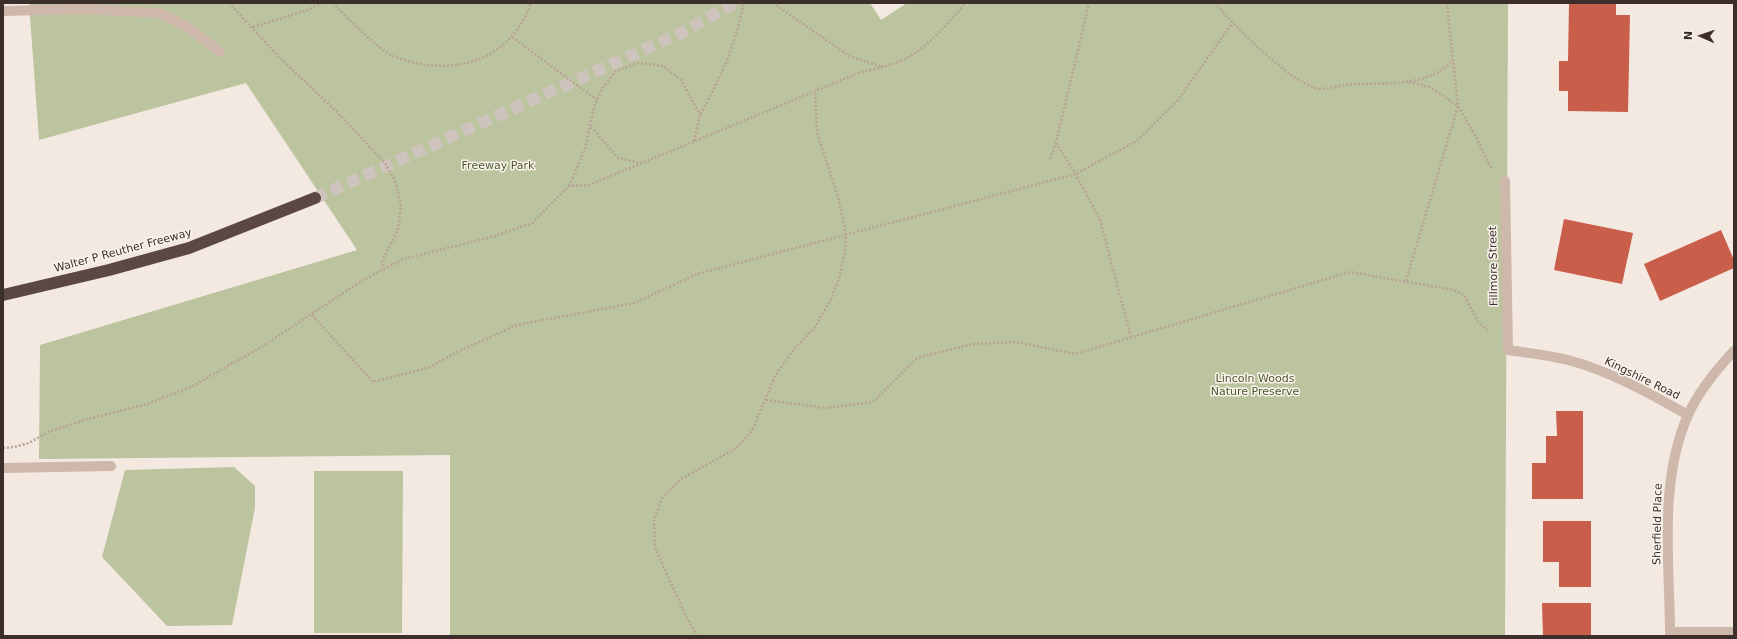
<!DOCTYPE html>
<html>
<head>
<meta charset="utf-8">
<style>
  body { margin:0 }
  #map { position:relative; width:1737px; height:639px; overflow:hidden; background:#f4e9e1; font-family:"DejaVu Sans",sans-serif }
  canvas { display:block }
  .frame { position:absolute; inset:0; border:4px solid #3b2e2b; pointer-events:none }
  .north { position:absolute; left:1681px; top:16px; width:40px; height:40px; -webkit-text-stroke:3px #fbf4ee; paint-order:stroke; rotate:272deg; font-size:11px; font-weight:700; line-height:16px; text-align:center; color:#3b2e2b }
  .north::after { content:''; display:block; margin:auto; width:14px; height:18px; background:#3b2e2b; clip-path:polygon(50% 0,100% 100%,50% 72%,0 100%) }
</style>
</head>
<body>
<div id="map">
<canvas width="1737" height="639"></canvas>
<div class="frame"></div>
<div class="north">N</div>
</div>
<script>
const g = document.querySelector('canvas').getContext('2d');
g.lineJoin = 'round';
function paint(path, color) { g.fillStyle = color; g.fill(path, 'evenodd'); }
function strokePath(path, color, width, dash) { g.strokeStyle = color; g.lineWidth = width; g.lineCap = dash ? 'butt' : 'round'; g.setLineDash(dash || []); g.stroke(path); }
function write(font, color, halo, rows, align = 'center') {
  g.font = font + ' "DejaVu Sans",sans-serif'; g.lineWidth = 3; g.setLineDash([]); g.textBaseline = 'middle'; g.strokeStyle = halo; g.fillStyle = color; for (const [text, x, y, turn = 0] of rows) {
    g.save(); g.translate(x, y); g.rotate((+turn || 0) * Math.PI / 180); g.textAlign = isNaN(turn) ? turn : align; if (halo) g.strokeText(text, 0, 0); g.fillText(text, 0, 0); g.restore();
  }
}
const green = new Path2D(`
  M 29,3 L 870,3 L 881,20 L 907,3 L 1508,3 L 1505,636 L 450,636 L 450,455 L 39,459 L 40,345 L 357,250 L 246,83 L 39,140 Z
  M 234,467 L 255,486 L 255,508 L 232,625 L 167,626 L 102,557 L 125,470 Z
  M 314,471 L 403,471 L 402,633 L 314,633 Z`);
const building = new Path2D(`
  M 1569,3 L 1616,3 L 1616,15 L 1630,15 L 1628,112 L 1568,111 L 1568,91 L 1559,91 L 1559,61 L 1568,61 Z
  M 1564,219 L 1633,233 L 1622,284 L 1554,270 Z
  M 1721,230 L 1734,260 L 1734,268 L 1660,301 L 1644,264 Z
  M 1556,411 L 1583,411 L 1583,499 L 1532,499 L 1532,463 L 1546,463 L 1546,436 L 1557,436 Z
  M 1543,521 L 1591,521 L 1591,587 L 1559,587 L 1559,562 L 1543,562 Z
  M 1542,603 L 1591,603 L 1591,636 L 1543,636 Z`);
const highwayTunnel = new Path2D(`
  M 315,198 L 683,32 L 734,3`);
const path = new Path2D(`
  M 229,3 L 280,58 L 338,113 L 385,163 L 395,181 L 401,204 L 398,230 L 382,261 L 384,269
  M 333,3 C 343,14 380,51 393,56 C 448,78 510,64 531,3
  M 773,3 L 849,56 L 883,67
  M 1215,3 C 1235,27 1286,78 1315,88 C 1322,91 1336,86 1345,85 C 1370,82 1404,86 1427,77 C 1437,74 1445,68 1452,61
  M 1447,3 L 1458,106 L 1476,137 L 1492,170
  M 253,27 L 308,10 L 321,3
  M 512,37 L 597,100
  M 591,127 L 618,158 L 640,163
  M 694,141 L 700,115 L 713,91 L 728,58 L 738,28 L 744,3
  M 1056,143 L 1074,171 L 1100,220 L 1131,337
  M 1050,159 L 1056,143 L 1089,3
  M 569,186 L 585,149 L 594,107 L 602,89 L 616,71 L 638,63 L 663,66 L 681,80 L 700,115
  M 1406,281 L 1458,106 L 1430,87 L 1409,82
  M 312,315 L 373,382 L 430,367 L 459,351 L 517,325 L 634,303 L 697,274 L 1076,174 L 1138,140 L 1178,100 L 1233,22
  M 766,400 L 826,408 L 873,402 L 917,358 L 974,344 L 1016,342 L 1075,354 L 1350,272 L 1454,290 L 1464,295 L 1478,322 L 1489,332
  M 3,448 L 14,447 L 29,443 L 48,432 L 88,419 L 147,404 L 191,387 L 263,346 L 363,280 L 384,269 L 404,259 L 495,236 L 532,223 L 569,186 L 589,185 L 861,72 C 880,68 902,63 918,51 C 936,38 951,19 966,3
  M 697,636 L 687,618 L 655,548 L 654,520 L 662,498 L 681,479 L 735,449 L 752,431 L 775,376 L 795,348 L 815,327 L 831,299 L 840,276 L 845,249 L 846,234 L 838,197 L 817,133 L 815,91`);
const lane = new Path2D(`
  M 3,11 L 85,9 L 160,13 L 186,26 L 220,52
  M 3,468 L 111,466`);
const street = new Path2D(`
  M 1505,181 L 1508,350 C 1528,353 1548,355 1568,360 C 1610,371 1651,394 1688,415
  M 1670,632 L 1734,632
  M 1670,636 C 1670,564 1658,483 1688,415 C 1699,391 1716,370 1734,351`);
const highway = new Path2D(`
  M 3,295 L 109,270 L 189,248 L 315,198`);
const parkNames = [
  ["Freeway Park",498,166],
  ["Lincoln Woods",1255,379],
  ["Nature Preserve",1255,392]
];
const streetNames = [
  ["Walter P Reuther Freeway",123,251,-15],
  ["Fillmore Street",1494,266,-91],
  ["Kingshire Road",1642,379,26],
  ["Sherfield Place",1658,524,-89]
];
paint(green, '#bbc49f');
paint(building, '#c95e4a');
strokePath(highwayTunnel, '#cfc4bd', 12, [12, 6]);
strokePath(path, '#b9a295', 2.5, [2, 2]);
strokePath(lane, '#cdb8ab', 10);
strokePath(street, '#cdb8ab', 10);
strokePath(highway, '#5c4842', 12);
write('11px', '#4d5a2e', '#fbf4ee', parkNames);
write('11px', '#3b2e2b', '#fbf4ee', streetNames);
</script>
</body>
</html>
